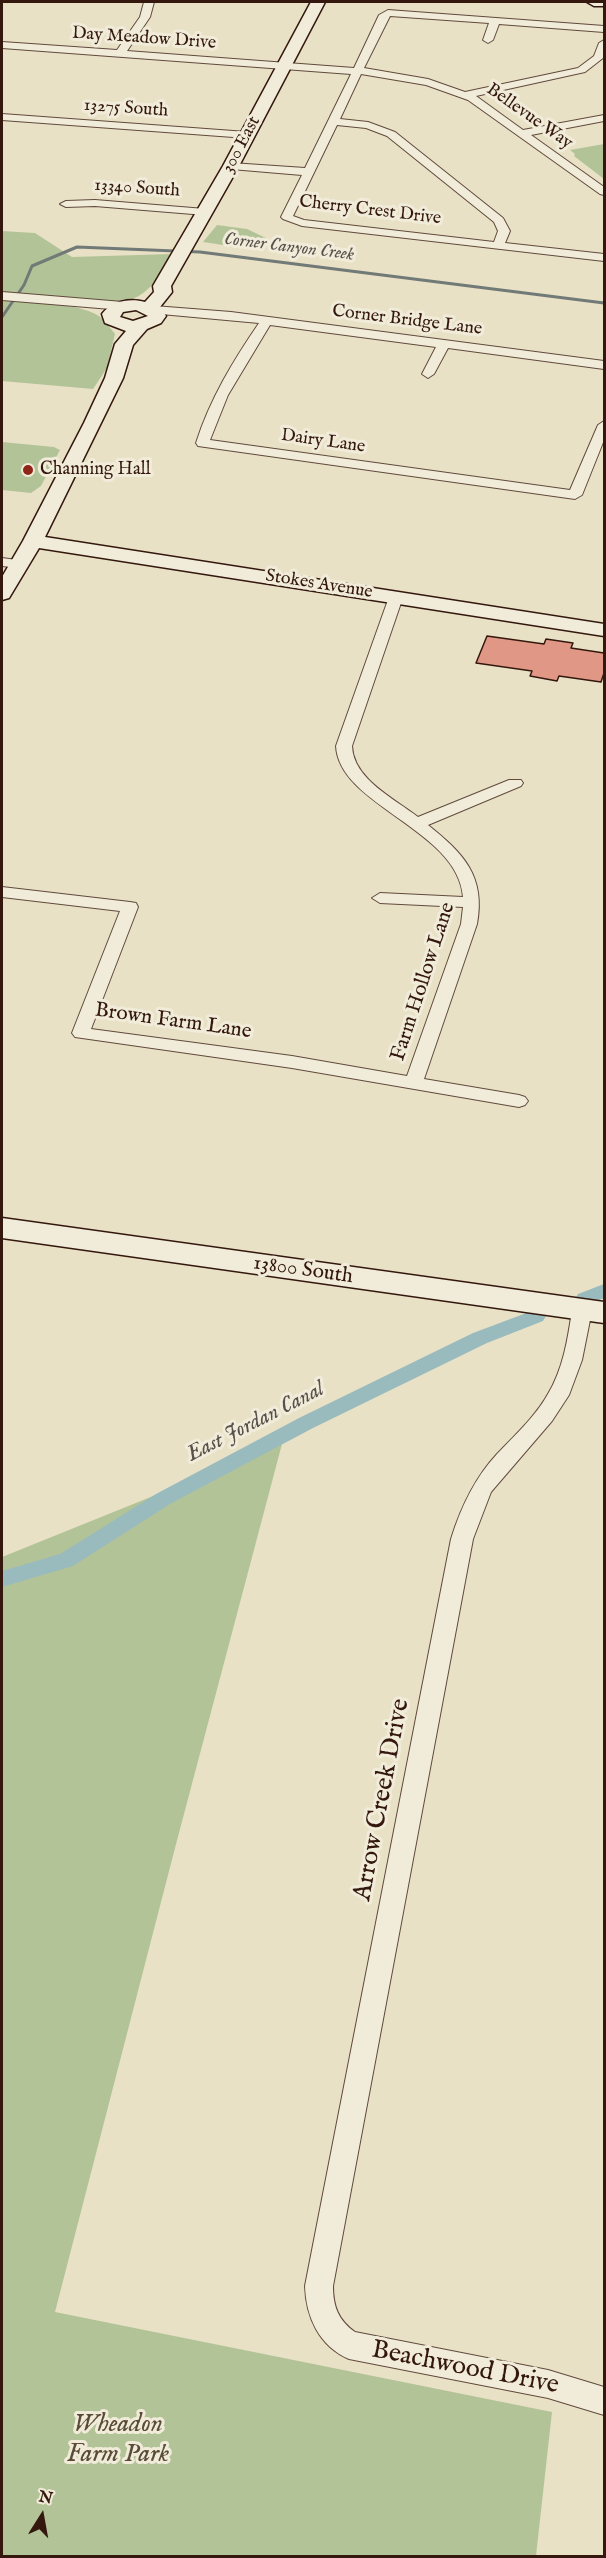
<!DOCTYPE html>
<html>
<head>
<meta charset="utf-8">
<style>
  body { margin:0 }
  #map { position:relative; width:606px; height:2558px; overflow:hidden; background:#e9e1c6; font-family:"IM FELL English",serif }
  canvas { display:block }
  .frame { position:absolute; inset:0; border:3px solid #34180e; pointer-events:none }
  .north { position:absolute; left:12px; top:2486px; width:60px; height:60px; -webkit-text-stroke:4px #f1ecda; paint-order:stroke; rotate:11deg; font-size:16px; font-weight:700; line-height:24px; text-align:center; color:#34180e }
  .north::after { content:''; display:block; margin:auto; width:21px; height:27px; background:#34180e; clip-path:polygon(50% 0,100% 100%,50% 72%,0 100%) }
</style>
</head>
<body>
<div id="map">
<canvas width="606" height="2558"></canvas>
<div class="frame"></div>
<div class="north">N</div>
</div>
<script>
const g = document.querySelector('canvas').getContext('2d');
g.lineJoin = 'round';
function paint(path, color) { g.fillStyle = color; g.fill(path, 'evenodd'); }
function strokePath(path, color, width, dash) { g.strokeStyle = color; g.lineWidth = width; g.lineCap = dash ? 'butt' : 'round'; g.setLineDash(dash || []); g.stroke(path); }
function write(font, color, halo, rows, align = 'center') {
  g.font = font + ' "IM FELL English",serif'; g.lineWidth = 6; g.setLineDash([]); g.textBaseline = 'middle'; g.strokeStyle = halo; g.fillStyle = color; for (const [text, x, y, turn = 0] of rows) {
    g.save(); g.translate(x, y); g.rotate((+turn || 0) * Math.PI / 180); g.textAlign = isNaN(turn) ? turn : align; if (halo) g.strokeText(text, 0, 0); g.fillText(text, 0, 0); g.restore();
  }
}
const green = new Path2D(`
  M 604,144 L 604,179 L 574,156 L 575,154 L 570,150 Z
  M 217,225 L 247,229 L 268,239 L 263,246 L 250,249 L 203,242 Z
  M 2,231 L 35,233 L 72,257 L 171,254 C 156,280 149,299 116,303 L 2,293 Z
  M 2,299 C 28,302 76,302 99,316 C 105,321 110,328 115,334 L 107,368 L 93,389 L 2,381 Z
  M 2,442 L 54,447 L 60,450 L 41,486 L 31,493 L 2,490 Z
  M 282,1444 L 175,1848 L 55,2312 L 552,2412 L 536,2556 L 2,2556 L 2,1557 Z`);
const stream = new Path2D(`
  M 2,317 L 24,285 L 32,266 L 77,247 L 200,252 L 604,303`);
const canal = new Path2D(`
  M 604,1284 L 604,1298 L 584,1306 L 578,1304 L 575,1299 L 578,1294 Z
  M 537,1309 L 543,1311 L 546,1316 L 543,1321 L 487,1343 L 313,1428 L 170,1504 L 73,1566 L 2,1587 L 2,1571 L 60,1554 L 156,1494 L 299,1418 L 473,1333 Z`);
const building = new Path2D(`
  M 487,636 L 544,644 L 546,639 L 573,643 L 571,648 L 604,653 L 604,673 L 601,682 L 559,676 L 557,681 L 530,676 L 532,671 L 476,663 Z`);
const street = new Path2D(`
  M 144,2 L 154,2 L 150,17 L 127,51 L 354,68 L 379,15 L 388,10 L 604,26 L 604,32 L 499,24 L 493,40 L 488,43 L 483,40 L 489,23 L 390,16 L 364,68 L 428,79 L 465,92 L 578,68 L 594,56 L 599,43 L 604,40 L 603,58 L 585,72 L 476,96 L 523,130 L 604,115 L 604,121 L 531,135 L 604,187 L 604,195 L 600,194 L 468,100 L 426,85 L 361,74 L 340,119 L 368,122 L 395,132 L 503,218 L 510,231 L 505,243 L 604,254 L 604,261 L 302,226 L 283,219 L 281,217 L 302,175 L 231,169 L 225,166 L 231,163 L 305,168 L 351,74 L 2,48 L 2,42 L 117,50 L 140,17 ZM 337,125 L 366,128 L 387,136 L 494,222 L 498,231 L 494,242 L 304,220 L 293,216 Z
  M 2,114 L 247,132 L 252,135 L 247,138 L 2,120 Z
  M 95,200 L 205,209 L 211,212 L 205,215 L 95,206 L 66,207 L 60,204 L 66,201 Z
  M 2,292 L 123,302 L 129,306 L 123,310 L 2,300 Z
  M 154,306 L 231,312 L 604,361 L 604,369 L 448,348 L 434,374 L 428,378 L 422,374 L 436,347 L 270,325 L 228,395 L 210,440 L 570,490 L 598,425 L 604,421 L 604,440 L 582,495 L 575,499 L 198,446 L 196,443 C 210,399 233,361 259,323 L 150,313 L 148,310 Z
  M 2,558 L 24,561 L 26,564 L 19,568 L 2,566 Z
  M 396,593 L 403,597 L 352,746 C 353,779 395,799 418,817 L 509,780 L 521,780 L 523,783 L 521,786 L 428,825 C 463,853 486,876 477,924 L 424,1079 L 519,1095 L 525,1097 L 528,1101 L 525,1105 L 519,1107 L 292,1068 L 75,1037 L 72,1033 L 120,911 L 2,897 L 2,887 L 130,902 L 136,903 L 138,907 L 91,1029 L 292,1056 L 407,1076 L 461,924 L 463,907 L 380,903 L 372,898 L 380,893 L 463,897 C 458,829 339,806 336,746 L 389,597 Z
  M 582,1303 L 589,1305 L 592,1310 L 582,1360 L 569,1395 L 552,1421 L 491,1492 L 473,1539 L 333,2286 C 333,2306 338,2320 355,2332 L 548,2370 L 604,2387 L 604,2415 L 548,2398 L 349,2359 C 319,2346 306,2317 305,2286 L 451,1539 C 461,1507 474,1479 497,1454 C 515,1435 535,1417 548,1394 C 563,1369 568,1339 572,1310 L 575,1305 Z`);
const secondary = new Path2D(`
  M 311,2 L 325,2 L 239,166 L 171,286 L 172,292 L 160,307 L 166,316 L 161,323 L 147,329 L 133,345 L 123,378 L 45,537 L 604,624 L 604,636 L 39,548 L 9,598 L 2,600 L 2,577 L 23,541 L 84,423 L 105,378 L 115,344 L 126,331 L 105,323 L 102,314 C 112,301 130,298 145,302 L 154,292 L 153,286 L 223,166 ZM 136,310 L 148,316 L 133,321 L 120,317 L 123,312 Z
  M 587,2 L 604,2 L 604,6 L 594,6 Z
  M 2,1218 L 604,1302 L 604,1323 L 2,1238 Z`);
const markers = [
  [28,470,6,"#8f2418"]
];
const farStreetnames = [
  ["Day Meadow Drive",144,39,4],
  ["13275 South",126,109,4],
  ["Bellevue Way",529,117,35],
  ["300 East",242,145,-62],
  ["13340 South",137,189,4],
  ["Cherry Crest Drive",370,211,7],
  ["Corner Bridge Lane",407,321,7],
  ["Dairy Lane",323,442,8],
  ["Stokes Avenue",319,585,9]
];
const farWaternames = [
  ["Corner Canyon Creek",289,248,7]
];
const farPoinames = [
  ["Channing Hall",40,470]
];
const streetNames = [
  ["Farm Hollow Lane",424,982,-72],
  ["Brown Farm Lane",173,1022,8],
  ["13800 South",303,1271,8]
];
const waterNames = [
  ["East Jordan Canal",256,1423,-27]
];
const nearStreetnames = [
  ["Arrow Creek Drive",383,1800,-79],
  ["Beachwood Drive",465,2369,11]
];
const nearParknames = [
  ["Wheadon",118,2426],
  ["Farm Park",118,2456]
];
paint(green, '#b3c398');
strokePath(stream, '#717a77', 3);
paint(canal, '#9abbbd');
paint(building, '#e09786');
strokePath(building, '#34180e', 1.5);
strokePath(street, '#614a3c', 2);
strokePath(secondary, '#34180e', 3);
paint(street, '#f1ecda');
paint(secondary, '#f1ecda');
for (const [x, y, r, color] of markers) { const dot = new Path2D(); dot.arc(x, y, r, 0, 2 * Math.PI); g.fillStyle = color; g.fill(dot); strokePath(dot, '#f1ecda', 2); }
write('18px', '#34180e', '#f1ecda', farStreetnames);
write('italic 18px', '#58514b', '#f1ecda', farWaternames);
write('18px', '#34180e', '#f1ecda', farPoinames, 'left');
write('21px', '#34180e', '#f1ecda', streetNames);
write('italic 22px', '#58514b', '#f1ecda', waterNames);
write('26px', '#34180e', '#f1ecda', nearStreetnames);
write('italic 26px', '#5a4b37', '#f1ecda', nearParknames);
</script>
</body>
</html>
